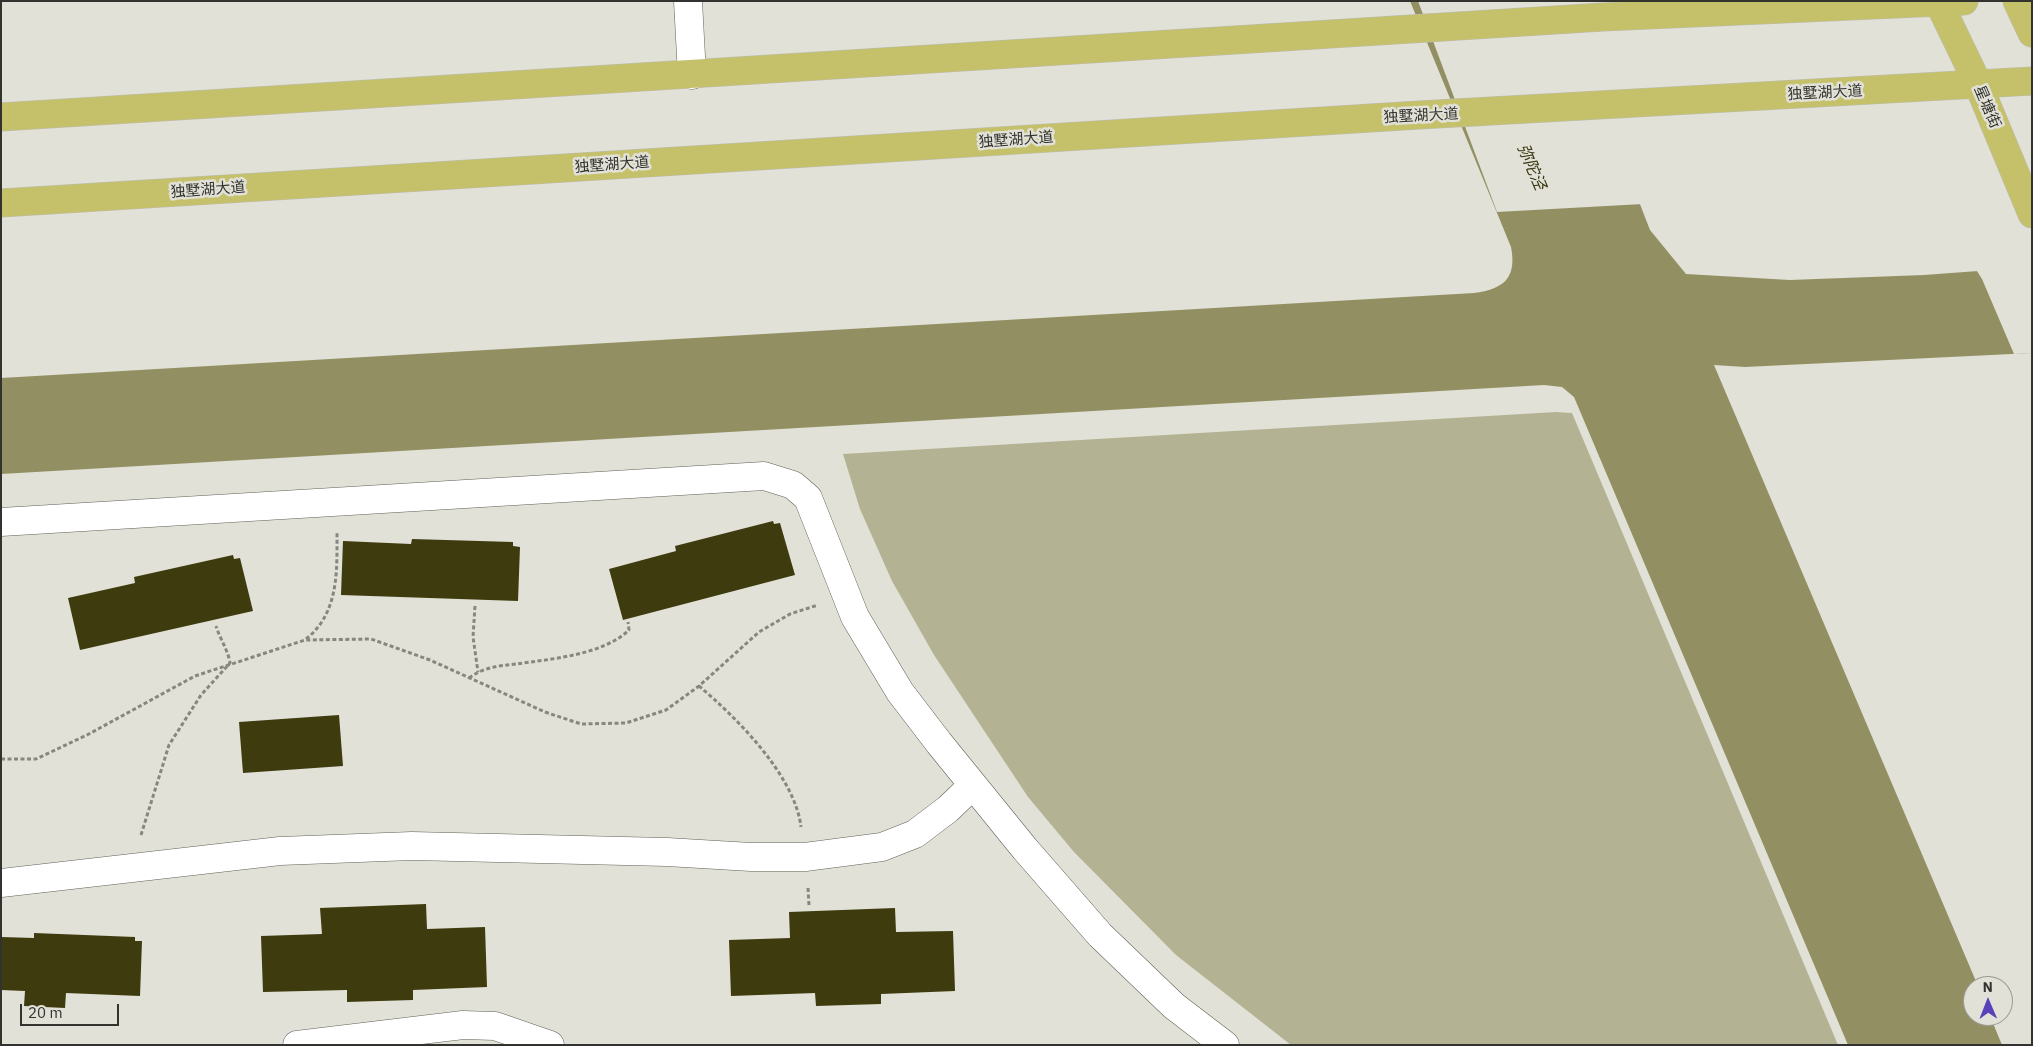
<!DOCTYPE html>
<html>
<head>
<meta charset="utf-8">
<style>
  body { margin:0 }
  #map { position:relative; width:2033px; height:1046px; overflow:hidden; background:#e1e1d7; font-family:"IBM Plex Sans",sans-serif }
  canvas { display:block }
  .frame { position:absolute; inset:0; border:2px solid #32322e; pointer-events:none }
  .north { position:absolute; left:1963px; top:976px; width:50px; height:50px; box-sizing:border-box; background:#e1e1d7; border:1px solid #9b9b93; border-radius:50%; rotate:359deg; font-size:14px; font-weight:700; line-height:20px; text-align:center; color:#32322e }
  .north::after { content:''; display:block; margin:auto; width:18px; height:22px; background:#5941b9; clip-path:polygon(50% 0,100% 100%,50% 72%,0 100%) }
  .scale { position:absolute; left:20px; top:1004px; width:99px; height:22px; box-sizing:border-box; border:2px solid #32322e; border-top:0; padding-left:6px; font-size:15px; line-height:18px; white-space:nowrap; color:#32322e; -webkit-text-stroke:4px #e1e1d7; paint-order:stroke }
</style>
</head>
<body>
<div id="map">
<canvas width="2033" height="1046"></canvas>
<div class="frame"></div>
<div class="north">N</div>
<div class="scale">20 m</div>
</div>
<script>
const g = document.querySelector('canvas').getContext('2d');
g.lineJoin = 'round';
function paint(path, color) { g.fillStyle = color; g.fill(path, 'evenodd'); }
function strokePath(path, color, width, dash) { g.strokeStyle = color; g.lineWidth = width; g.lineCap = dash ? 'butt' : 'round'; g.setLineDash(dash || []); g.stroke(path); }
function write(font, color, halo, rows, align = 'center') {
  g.font = font + ' "IBM Plex Sans","Noto Sans SC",sans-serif'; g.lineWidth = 5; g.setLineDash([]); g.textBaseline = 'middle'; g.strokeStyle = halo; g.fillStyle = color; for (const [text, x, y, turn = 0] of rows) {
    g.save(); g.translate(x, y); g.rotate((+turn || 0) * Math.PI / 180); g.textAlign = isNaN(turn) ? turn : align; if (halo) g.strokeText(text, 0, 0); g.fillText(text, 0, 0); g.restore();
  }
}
const green = new Path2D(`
  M 1556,412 L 1572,413 L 1838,1045 L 1291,1045 L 1176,955 L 1074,852 L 1028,797 L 934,655 L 892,581 L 860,509 L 843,454 Z`);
const water = new Path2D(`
  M 1410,1 L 1561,1 L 1650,230 L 1686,274 L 1790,280 L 1924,275 L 2032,267 L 2032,353 L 1745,367 L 1714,365 L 1978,986 L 1973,986 L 1973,1016 L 1990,1016 L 2002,1045 L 1848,1045 L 1574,397 L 1562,387 L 1544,385 L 1,474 L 1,378 L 1474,293 C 1504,289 1517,278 1511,247 Z`);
const pier = new Path2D(`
  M 1418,1 L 1564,1 L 1643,204 L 1497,212 Z
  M 2032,264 L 2032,353 L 2014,354 L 1982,279 L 1975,268 Z`);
const building = new Path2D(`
  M 773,521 L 774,524 L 780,523 L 795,575 L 623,620 L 609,569 L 676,551 L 675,546 Z
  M 412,539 L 513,542 L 513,546 L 520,547 L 518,601 L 341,595 L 343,541 L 411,544 Z
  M 233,555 L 234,559 L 240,558 L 253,611 L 80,650 L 68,598 L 135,583 L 134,577 Z
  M 339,715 L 343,766 L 243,773 L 239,722 Z
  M 426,904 L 427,929 L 485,927 L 487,987 L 413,990 L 413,1000 L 347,1002 L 347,990 L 263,992 L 261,936 L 322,934 L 320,908 Z
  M 895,908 L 896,932 L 953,931 L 955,991 L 881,994 L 881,1004 L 816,1006 L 815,993 L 731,996 L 729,940 L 790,938 L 789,912 Z
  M 34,933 L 135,937 L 135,941 L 142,941 L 140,996 L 66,993 L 65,1008 L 24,1006 L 25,991 L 1,990 L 1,937 L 34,938 Z`);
const path = new Path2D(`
  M 475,606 L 473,637 L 478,672
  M 306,639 C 339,613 337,571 337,533
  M 469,678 C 484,667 498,666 516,664 C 551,659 603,655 629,630 L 628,622
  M 699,686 C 737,718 795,776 801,827
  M 1,759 L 36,759 L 87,735 L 195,676 L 305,640 L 371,639 L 430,660 L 545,712 L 581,724 L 626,723 L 666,710 L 699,686 L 759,632 L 790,614 L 818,605
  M 141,835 L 169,745 L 201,695 L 230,663 C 228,650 220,639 216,626
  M 808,888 L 809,905`);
const minor = new Path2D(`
  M 688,1 L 692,75
  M 1,522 L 764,476 L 793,485 L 808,498 L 855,617 L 900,692 L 939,743 L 1025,849 L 1100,935 L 1174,1006 L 1225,1045
  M 1,883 L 280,851 L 412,846 L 667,852 L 751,857 L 805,857 L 882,847 L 915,834 L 948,809 L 973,785
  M 297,1045 L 463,1025 L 495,1026 L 550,1045`);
const major = new Path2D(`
  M 1938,1 L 1978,84 L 2032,214
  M 2017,1 L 2032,33
  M 1,117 L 1603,17 L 1964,1
  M 1,203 L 1419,115 L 2032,81`);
const streetNames = [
  ["独墅湖大道",1825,93,-3],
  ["星塘街",1987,107,67],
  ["独墅湖大道",1421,116,-3],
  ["独墅湖大道",1016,140,-4],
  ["独墅湖大道",612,165,-4],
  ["独墅湖大道",208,190,-4]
];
const waterNames = [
  ["弥陀泾",1531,167,67]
];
paint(green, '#b3b292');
paint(water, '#929063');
paint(pier, '#e1e1d7');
paint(building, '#3e3b0e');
strokePath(minor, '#616158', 29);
strokePath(major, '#bdbdbc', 29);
strokePath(path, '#878780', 3, [4, 2.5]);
strokePath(minor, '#fff', 28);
strokePath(major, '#c5c16b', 28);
write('15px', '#32322e', '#e1e1d7', streetNames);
write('italic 16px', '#37350e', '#e1e1d7', waterNames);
</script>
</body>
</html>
